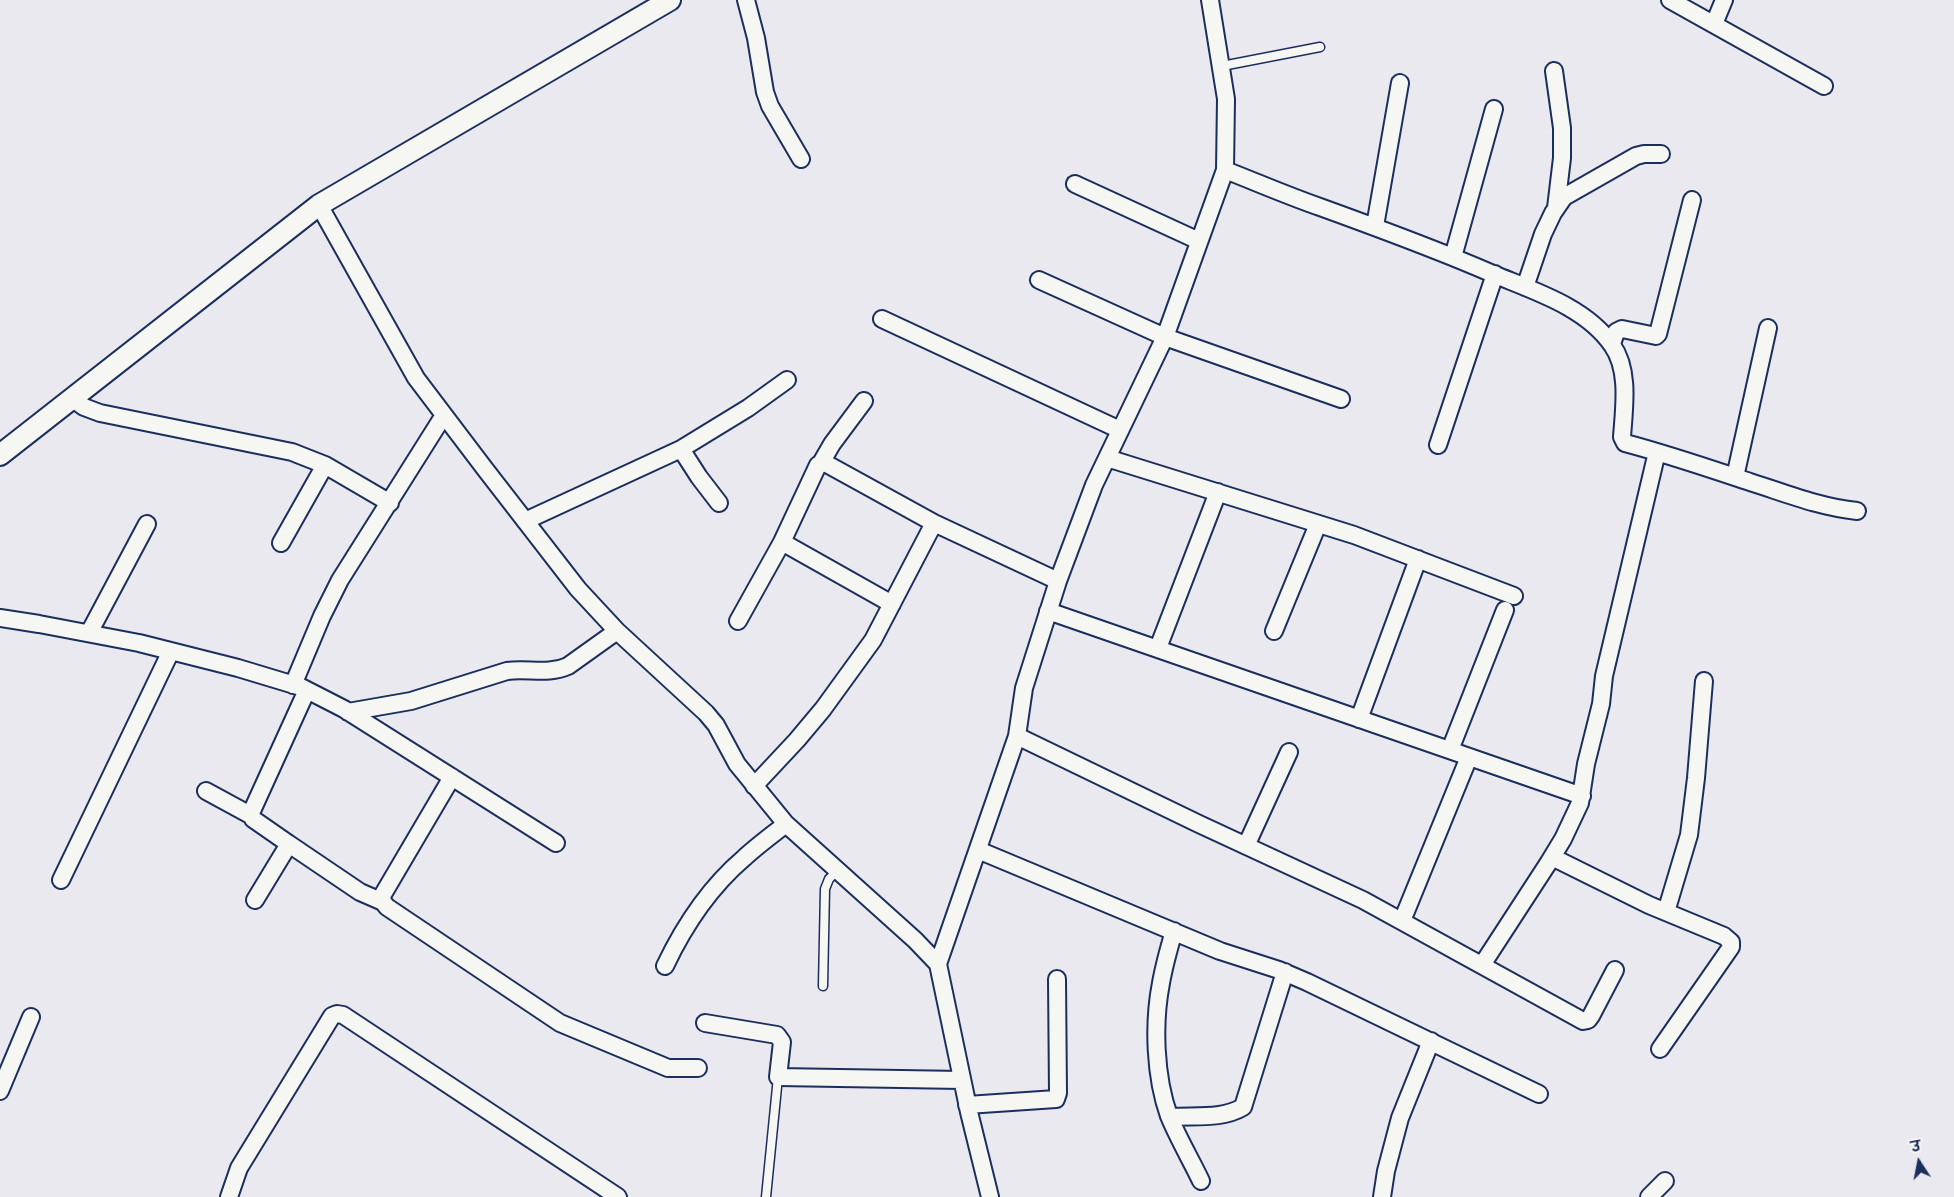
<!DOCTYPE html>
<html>
<head>
<meta charset="utf-8">
<style>
  body { margin:0 }
  #map { position:relative; width:1954px; height:1197px; overflow:hidden; background:#eae9ef; font-family:"Architects Daughter","Playpen Sans Deva",sans-serif }
  canvas { display:block }
  .north { position:absolute; left:1894px; top:1137px; width:50px; height:50px; -webkit-text-stroke:4px #f6f6f2; paint-order:stroke; rotate:349deg; font-size:14px; font-weight:700; line-height:20px; text-align:center; color:#1b2f5e }
  .north::after { content:''; display:block; margin:auto; width:18px; height:22px; background:#1b2f5e; clip-path:polygon(50% 0,100% 100%,50% 72%,0 100%) }
</style>
</head>
<body>
<div id="map">
<canvas width="1954" height="1197"></canvas>
<div class="north">उ</div>
</div>
<script>
const g = document.querySelector('canvas').getContext('2d');
g.lineJoin = 'round';
function strokePath(path, color, width, dash) { g.strokeStyle = color; g.lineWidth = width; g.lineCap = dash ? 'butt' : 'round'; g.setLineDash(dash || []); g.stroke(path); }
const service = new Path2D(`
  M 1222,66 L 1320,47
  M 823,986 L 825,889 L 829,879 L 837,871
  M 766,1197 L 778,1077`);
const minor = new Path2D(`
  M 746,0 L 756,38 L 765,92 L 770,106 L 801,159
  M 1670,0 L 1824,86
  M 1714,24 L 1724,0
  M 1554,71 L 1562,128 L 1562,158 L 1556,208
  M 1225,170 C 1256,182 1288,196 1320,207 C 1378,228 1436,249 1493,274 C 1534,291 1586,307 1612,345 C 1630,370 1624,408 1622,437 L 1625,443 C 1667,454 1708,468 1750,482 C 1785,493 1819,507 1857,511
  M 1075,184 L 1199,241
  M 319,205 L 416,378 L 485,469 L 578,589 L 617,631 L 706,713 L 716,725 L 737,764 L 786,824 L 915,940 L 938,964
  M 1375,226 L 1400,83
  M 1453,257 L 1494,109
  M 1039,280 L 1165,337 L 1341,399
  M 1525,287 L 1543,234 L 1553,213 L 1564,197 L 1636,156 L 1644,154 L 1661,154
  M 882,319 L 1120,430
  M 1612,344 L 1616,332 L 1622,329 L 1656,336 L 1658,334 L 1692,200
  M 72,398 L 84,407 L 100,413 L 292,452 L 325,465 L 390,503
  M 1438,445 L 1495,274
  M 681,449 L 699,477 L 719,503
  M 1107,458 L 1354,535 L 1514,596
  M 821,463 L 832,444 L 864,401
  M 1735,477 L 1768,328
  M 525,521 L 681,449 L 748,408 L 787,380
  M 782,542 L 892,604
  M 281,543 L 325,465
  M 1048,611 L 1582,796
  M 0,618 L 39,624 L 139,643 L 238,668 L 301,687 L 344,709 L 556,843
  M 738,621 L 782,542 L 818,465 L 825,463 L 934,523 L 1058,581
  M 1274,631 L 1318,524
  M 89,633 L 147,524
  M 1158,648 L 1218,492
  M 293,685 L 322,616 L 340,580 L 444,415
  M 348,712 L 411,701 L 507,671 C 528,668 548,675 568,666 L 617,631
  M 1359,719 L 1418,559
  M 1017,736 L 1199,824 L 1363,900 L 1583,1021 L 1588,1020 L 1591,1016 L 1615,970
  M 1450,750 L 1505,610
  M 452,777 L 382,896 L 383,902 L 387,907 L 560,1023 L 668,1068 L 698,1068
  M 754,786 L 797,740 L 823,709 L 873,640 L 934,523
  M 206,791 L 252,816
  M 289,844 L 360,892 L 383,902
  M 1246,846 L 1289,752
  M 978,850 L 1220,951 L 1279,970 L 1307,982 L 1539,1094
  M 1552,857 L 1649,905 L 1724,936 L 1731,942 L 1731,947 L 1660,1049
  M 61,880 L 171,651
  M 255,900 L 289,844 L 253,819 L 251,813 L 307,690
  M 1666,912 L 1689,835 L 1696,778 L 1704,681
  M 1402,921 L 1469,757
  M 1174,931 C 1169,948 1164,966 1161,983 C 1153,1024 1155,1077 1169,1116 C 1178,1138 1191,1160 1201,1181
  M 1482,965 L 1549,862 L 1563,839 L 1580,803 L 1586,764 L 1601,704 L 1604,676 L 1657,452
  M 665,966 C 684,926 710,887 744,858 C 757,846 772,835 786,824
  M 705,1023 L 777,1035 L 782,1042 L 778,1077 L 962,1080
  M 0,1091 L 31,1017
  M 967,1105 L 1056,1099 L 1058,1093 L 1057,979
  M 1170,1117 C 1194,1115 1221,1120 1243,1107 L 1285,972
  M 229,1197 L 239,1168 L 332,1016 L 337,1014 L 343,1015 L 618,1197
  M 990,1197 L 969,1112 L 938,964 L 1017,736 L 1024,688 L 1058,581 L 1094,485 L 1165,337 L 1225,170 L 1226,99 L 1210,0
  M 1382,1197 L 1386,1171 L 1400,1118 L 1431,1041
  M 1649,1197 L 1665,1181`);
const tertiary = new Path2D(`
  M 0,455 L 319,205 L 670,0`);
strokePath(service, '#1b2f5e', 11);
strokePath(minor, '#1b2f5e', 20);
strokePath(tertiary, '#1b2f5e', 24);
strokePath(service, '#f6f6f2', 8);
strokePath(minor, '#f6f6f2', 16);
strokePath(tertiary, '#f6f6f2', 20);
</script>
</body>
</html>
